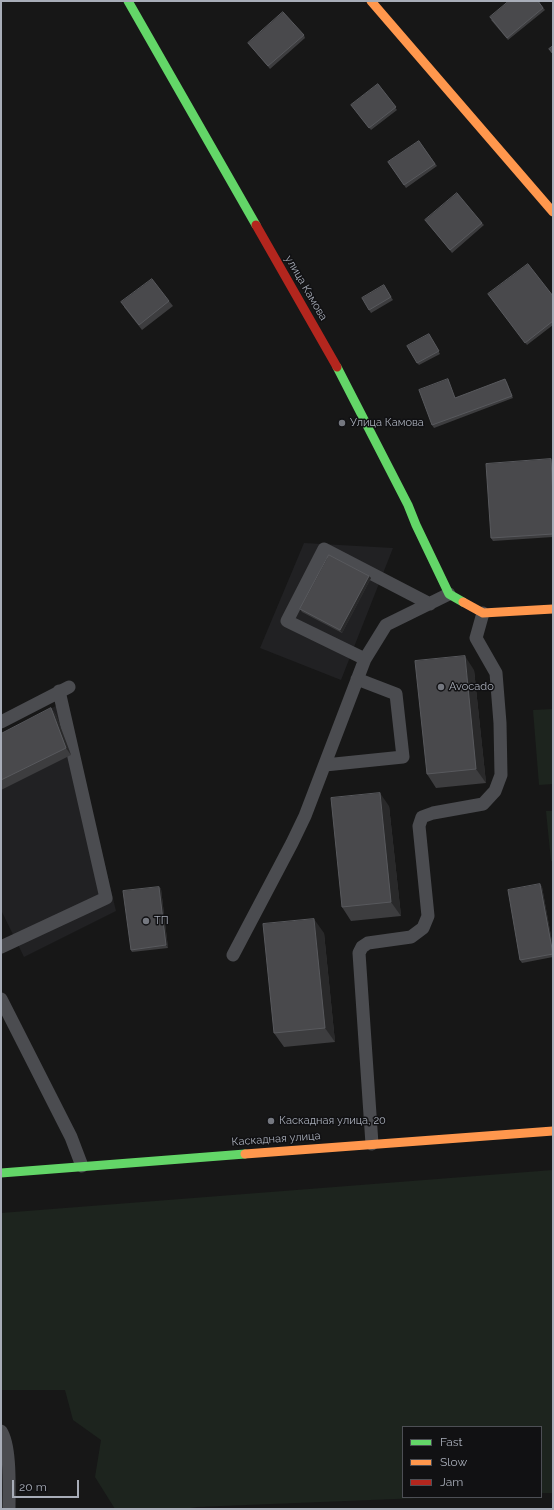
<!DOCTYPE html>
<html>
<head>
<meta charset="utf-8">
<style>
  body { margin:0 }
  #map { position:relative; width:554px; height:1510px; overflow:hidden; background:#171717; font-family:Raleway,sans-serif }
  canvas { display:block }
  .frame { position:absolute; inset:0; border:2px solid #a8adb8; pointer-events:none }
  .legend { position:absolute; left:402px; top:1426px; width:140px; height:72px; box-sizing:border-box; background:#111113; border:1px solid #4d4f55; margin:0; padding:5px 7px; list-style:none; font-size:12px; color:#a8adb8 }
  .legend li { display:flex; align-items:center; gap:8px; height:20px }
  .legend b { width:20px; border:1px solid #4d4f55 }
  .scale { position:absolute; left:12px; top:1480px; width:67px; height:18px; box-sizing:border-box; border:2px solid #a8adb8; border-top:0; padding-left:5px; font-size:12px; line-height:14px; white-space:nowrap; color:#a8adb8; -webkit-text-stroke:3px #111113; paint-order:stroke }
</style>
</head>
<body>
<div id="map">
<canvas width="554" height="1510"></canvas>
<div class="frame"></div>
<ul class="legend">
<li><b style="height:5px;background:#63d668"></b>Fast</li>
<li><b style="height:5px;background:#ff974d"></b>Slow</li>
<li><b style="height:5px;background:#b3261e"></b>Jam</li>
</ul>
<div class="scale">20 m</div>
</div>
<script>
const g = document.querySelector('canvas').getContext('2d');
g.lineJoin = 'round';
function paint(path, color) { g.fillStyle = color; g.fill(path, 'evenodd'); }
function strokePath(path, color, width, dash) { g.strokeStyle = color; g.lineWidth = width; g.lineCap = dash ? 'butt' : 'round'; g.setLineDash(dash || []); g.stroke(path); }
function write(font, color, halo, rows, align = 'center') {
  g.font = font + ' Raleway,sans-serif'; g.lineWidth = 3; g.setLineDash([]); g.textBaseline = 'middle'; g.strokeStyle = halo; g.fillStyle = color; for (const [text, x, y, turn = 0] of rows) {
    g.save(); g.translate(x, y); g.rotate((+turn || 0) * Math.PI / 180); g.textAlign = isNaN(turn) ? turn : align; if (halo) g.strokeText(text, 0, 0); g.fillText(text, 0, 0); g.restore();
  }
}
const built = new Path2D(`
  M 304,543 L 393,548 L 341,680 L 260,648 Z
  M 66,701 L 116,911 L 24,957 L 1,910 L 1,733 Z`);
const green = new Path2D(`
  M 553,709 L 553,784 L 539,785 L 533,710 Z
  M 546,811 L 553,811 L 553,861 L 551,861 Z
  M 553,1170 L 553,1493 L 541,1493 L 541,1427 L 403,1427 L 403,1497 L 445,1497 L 197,1507 L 185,1509 L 115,1509 L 95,1477 L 101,1440 L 73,1420 L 65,1390 L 1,1390 L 1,1213 Z`);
const lane = new Path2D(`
  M 365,659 L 287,621 L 324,549 L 430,604
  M 1,722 L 69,687
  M 325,765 L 403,757 L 396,694 L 357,679
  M 1,947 L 106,898 L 59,691
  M 233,955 L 292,843 L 305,816 L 365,659 L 386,625 L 449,594
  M 1,999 L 71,1137 L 82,1166
  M 372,1144 L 359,953 L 362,947 L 368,943 L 411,937 L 423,928 L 428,916 L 419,826 L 422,817 L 433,813 L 483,804 L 495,791 L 501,775 L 500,723 L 496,673 L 476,638 L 483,613
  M 1,1431 C 11,1446 9,1490 9,1509`);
const fast = new Path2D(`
  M 128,1 L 256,225
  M 337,367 L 408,505 L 416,525 L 449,594 L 463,602
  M 1,1173 L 245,1154`);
const slow = new Path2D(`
  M 371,1 L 553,212
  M 463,602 L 483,613 L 553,609
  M 245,1154 L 553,1131`);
const jam = new Path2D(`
  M 256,225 L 337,367`);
const wall = new Path2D(`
  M 538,1 L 545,10 L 508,40 L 491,20 Z
  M 304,35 L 305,38 L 270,69 L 248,43 Z
  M 378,84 L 397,110 L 371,130 L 351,105 Z
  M 419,141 L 437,166 L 406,188 L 388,162 Z
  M 427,222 L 482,223 L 484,225 L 452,253 Z
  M 385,287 L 393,300 L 371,313 L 369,310 Z
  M 488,294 L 553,296 L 553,325 L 527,345 Z
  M 169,301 L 173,306 L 142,330 L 124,307 Z
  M 429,334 L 440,354 L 419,365 L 417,363 Z
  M 448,379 L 449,382 L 455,398 L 507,382 L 513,398 L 434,428 L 432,425 Z
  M 552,462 L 553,472 L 553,537 L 493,541 L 491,538 Z
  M 369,576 L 371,578 L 342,633 L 302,612 L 300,609 Z
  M 474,670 L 486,783 L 436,788 L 427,774 Z
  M 51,708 L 56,715 L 71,755 L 1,790 L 1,734 Z
  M 389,806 L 401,916 L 351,921 L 342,907 Z
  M 540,884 L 542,887 L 553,947 L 553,957 L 522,963 L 520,960 Z
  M 159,887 L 161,889 L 168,948 L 132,952 L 131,950 Z
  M 324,933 L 335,1042 L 284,1047 L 274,1033 Z`);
const shadedWall = new Path2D(`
  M 505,379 L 507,382 L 513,398 L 512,396 Z
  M 551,459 L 552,462 L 553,497 Z
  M 369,576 L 371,578 L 342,633 L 340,630 Z
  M 465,656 L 474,670 L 486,783 L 476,769 Z
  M 51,708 L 56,715 L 71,755 L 66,748 Z
  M 380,793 L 389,806 L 401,916 L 391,902 Z
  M 540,884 L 542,887 L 553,947 L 553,954 Z
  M 159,887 L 161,889 L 168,948 L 166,945 Z
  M 314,919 L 324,933 L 335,1042 L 325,1028 Z`);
const building = new Path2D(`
  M 509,1 L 538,1 L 543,8 L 507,38 L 490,17 Z
  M 283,12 L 304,35 L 268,66 L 248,43 Z
  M 553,46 L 553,54 L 549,49 Z
  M 378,84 L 396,107 L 369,128 L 351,105 Z
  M 419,141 L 435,164 L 404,185 L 388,162 Z
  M 457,193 L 482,223 L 450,250 L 425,220 Z
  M 528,264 L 553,296 L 553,321 L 525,343 L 488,294 Z
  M 152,279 L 169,301 L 139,325 L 121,302 Z
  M 384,285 L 391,297 L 369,310 L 362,298 Z
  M 429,334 L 439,351 L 417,363 L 407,346 Z
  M 448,379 L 455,398 L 505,379 L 512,396 L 432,425 L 419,390 Z
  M 551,459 L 553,497 L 553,534 L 491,538 L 486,464 Z
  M 329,555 L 369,576 L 340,630 L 300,609 Z
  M 465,656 L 476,769 L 427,774 L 415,661 Z
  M 51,708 L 66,748 L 1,780 L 1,734 Z
  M 380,793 L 391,902 L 342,907 L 331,798 Z
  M 540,884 L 553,954 L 520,960 L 508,890 Z
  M 159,887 L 166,945 L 131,950 L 123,891 Z
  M 314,919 L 325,1028 L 274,1033 L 263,924 Z`);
const markers = [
  [342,423,4,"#757880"],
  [441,687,4,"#757880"],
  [146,921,4,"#757880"],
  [271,1121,4,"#757880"]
];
const streetNames = [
  ["улица Камова",306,288,60],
  ["Каскадная улица",276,1139,-4]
];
const poiNames = [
  ["Улица Камова",350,423],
  ["Avocado",449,687],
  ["ТП",154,921],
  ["Каскадная улица, 20",279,1121]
];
paint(built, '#212123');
paint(green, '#1d241e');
strokePath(lane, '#4b4c50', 13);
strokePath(fast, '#63d668', 9);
strokePath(slow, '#ff974d', 9);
strokePath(jam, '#b3261e', 9);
paint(wall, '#3d3d3f');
paint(shadedWall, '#29292a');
paint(building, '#49494c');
strokePath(building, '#58595d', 1);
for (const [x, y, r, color] of markers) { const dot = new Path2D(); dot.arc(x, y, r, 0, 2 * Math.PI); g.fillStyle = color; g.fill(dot); strokePath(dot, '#111113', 1.5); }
write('11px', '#a8adb8', '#111113', streetNames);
write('11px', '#a8adb8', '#111113', poiNames, 'left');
</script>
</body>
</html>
